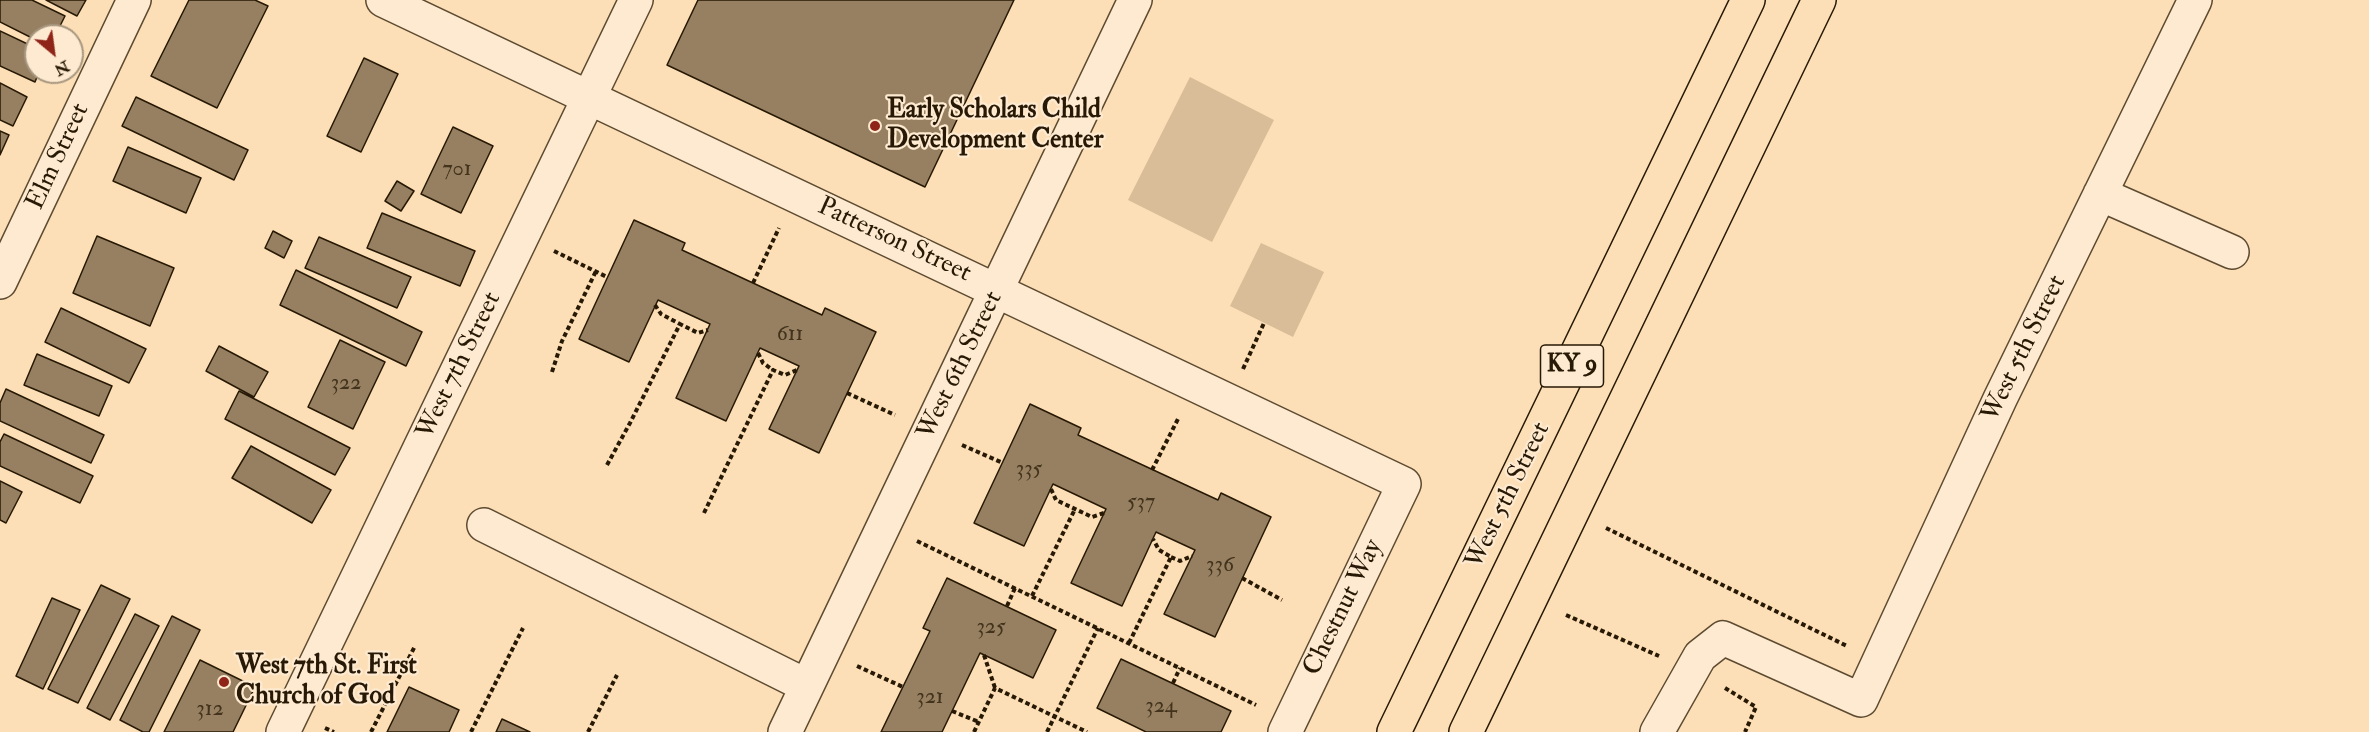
<!DOCTYPE html>
<html>
<head>
<meta charset="utf-8">
<style>
  body { margin:0 }
  #map { position:relative; width:2369px; height:732px; overflow:hidden; background:#fcdfb6; font-family:"IM FELL Double Pica",serif }
  canvas { display:block }
  .north { position:absolute; left:24px; top:24px; width:60px; height:60px; box-sizing:border-box; background:#fdead0; border:2px solid #a7967f; border-radius:50%; rotate:151deg; font-size:16px; font-weight:700; line-height:24px; text-align:center; color:#271905 }
  .north::after { content:''; display:block; margin:auto; width:21px; height:27px; background:#8f2418; clip-path:polygon(50% 0,100% 100%,50% 72%,0 100%) }
</style>
</head>
<body>
<div id="map">
<canvas width="2369" height="732"></canvas>
<div class="north">N</div>
</div>
<script>
const g = document.querySelector('canvas').getContext('2d');
g.lineJoin = 'round';
function paint(path, color) { g.fillStyle = color; g.fill(path, 'evenodd'); }
function strokePath(path, color, width, dash) { g.strokeStyle = color; g.lineWidth = width; g.lineCap = dash ? 'butt' : 'round'; g.setLineDash(dash || []); g.stroke(path); }
function write(font, color, halo, rows, align = 'center') {
  g.font = font + ' "IM FELL Double Pica",serif'; g.lineWidth = 4.5; g.setLineDash([]); g.textBaseline = 'middle'; g.strokeStyle = halo; g.fillStyle = color; for (const [text, x, y, turn = 0] of rows) {
    g.save(); g.translate(x, y); g.rotate((+turn || 0) * Math.PI / 180); g.textAlign = isNaN(turn) ? turn : align; if (halo) g.strokeText(text, 0, 0); g.fillText(text, 0, 0); g.restore();
  }
}
const green = new Path2D(`
  M 1190,77 L 1274,120 L 1212,242 L 1128,200 Z
  M 1261,243 L 1324,272 L 1293,337 L 1230,306 Z`);
const building = new Path2D(`
  M 0,0 L 32,0 L 65,16 L 55,36 L 36,36 L 36,40 L 0,22 Z
  M 46,0 L 86,0 L 77,16 Z
  M 189,0 L 255,0 L 268,6 L 217,108 L 151,76 Z
  M 698,0 L 1014,0 L 925,187 L 667,65 Z
  M 0,31 L 36,48 L 36,72 L 39,72 L 35,82 L 0,66 Z
  M 364,58 L 398,74 L 361,152 L 327,136 Z
  M 0,83 L 27,97 L 13,126 L 0,120 Z
  M 136,97 L 248,150 L 234,180 L 122,126 Z
  M 453,127 L 493,146 L 461,213 L 421,194 Z
  M 0,131 L 9,135 L 0,155 Z
  M 128,147 L 201,178 L 186,213 L 113,181 Z
  M 397,181 L 414,191 L 401,211 L 385,201 Z
  M 382,213 L 475,251 L 460,286 L 367,248 Z
  M 634,220 L 685,243 L 682,250 L 753,283 L 822,315 L 825,308 L 876,332 L 819,453 L 769,429 L 799,366 L 760,348 L 726,421 L 676,398 L 710,324 L 658,300 L 629,362 L 579,339 Z
  M 273,231 L 292,241 L 284,258 L 265,248 Z
  M 97,236 L 174,268 L 150,326 L 73,293 Z
  M 319,237 L 411,277 L 397,308 L 305,268 Z
  M 296,270 L 422,332 L 406,366 L 280,305 Z
  M 61,308 L 146,349 L 129,383 L 45,342 Z
  M 340,340 L 385,362 L 353,429 L 308,407 Z
  M 219,346 L 268,372 L 254,397 L 206,371 Z
  M 37,354 L 112,386 L 99,416 L 24,385 Z
  M 6,389 L 104,435 L 91,463 L 0,421 L 0,403 Z
  M 239,391 L 350,448 L 335,475 L 225,419 Z
  M 1030,404 L 1081,428 L 1078,435 L 1218,500 L 1221,493 L 1271,517 L 1215,637 L 1164,614 L 1195,550 L 1156,532 L 1122,606 L 1071,583 L 1106,509 L 1053,484 L 1024,546 L 974,523 Z
  M 4,434 L 93,476 L 80,503 L 0,466 L 0,442 Z
  M 251,446 L 331,490 L 312,523 L 232,478 Z
  M 0,481 L 22,492 L 6,523 L 0,520 Z
  M 947,578 L 1056,630 L 1033,678 L 980,653 L 942,732 L 881,732 L 930,631 L 923,628 Z
  M 101,585 L 130,599 L 78,703 L 48,689 Z
  M 52,598 L 80,610 L 43,689 L 16,676 Z
  M 135,614 L 159,626 L 110,720 L 87,708 Z
  M 172,616 L 200,630 L 149,732 L 143,732 L 120,720 Z
  M 1121,659 L 1231,711 L 1221,732 L 1146,732 L 1097,708 Z
  M 200,660 L 255,687 L 233,732 L 164,732 Z
  M 409,687 L 459,710 L 449,732 L 387,732 Z
  M 502,719 L 530,732 L 496,732 Z`);
const path = new Path2D(`
  M 554,251 L 607,277
  M 753,283 L 779,228
  M 655,305 L 661,314 L 680,324
  M 758,353 L 763,363 L 773,370
  M 1243,369 L 1264,323
  M 552,372 L 562,341 L 596,271
  M 847,393 L 895,415
  M 962,445 L 1003,463
  M 607,465 L 630,423 L 680,324 L 698,333 L 708,330
  M 1152,470 L 1179,417
  M 1051,489 L 1056,500 L 1092,517 L 1104,513
  M 704,513 L 773,370 L 785,375 L 797,370
  M 1606,528 L 1847,646
  M 917,541 L 1256,705
  M 1171,557 L 1180,561 L 1192,556
  M 1242,578 L 1282,600
  M 1032,596 L 1075,509
  M 1007,606 L 1015,588
  M 1566,615 L 1659,656
  M 1129,643 L 1171,557 L 1159,550 L 1153,539
  M 984,655 L 995,688
  M 857,666 L 903,687
  M 1173,683 L 1180,668
  M 1725,688 L 1756,707 L 1745,732
  M 952,711 L 979,722
  M 325,728 L 334,732
  M 371,732 L 415,646
  M 471,732 L 523,628
  M 588,732 L 617,675
  M 974,732 L 995,688 L 1087,732
  M 1047,732 L 1098,628`);
const minor = new Path2D(`
  M 383,0 L 1404,484 L 1285,732
  M 2100,194 L 2232,252
  M 0,282 L 134,0
  M 484,525 L 807,686
  M 283,732 L 636,0
  M 785,732 L 1135,0
  M 1657,732 L 1700,656 L 1723,638 L 1861,700 L 2000,399 L 2195,0`);
const major = new Path2D(`
  M 1394,732 L 1748,0
  M 1466,732 L 1819,0`);
const markers = [
  [875,126,6,"#8f2418"],
  [224,682,6,"#8f2418"]
];
const numberNames = [
  ["701",457,170],
  ["611",790,335],
  ["322",346,384],
  ["335",1029,470],
  ["537",1141,503],
  ["336",1220,566],
  ["325",991,628],
  ["321",930,698],
  ["324",1161,707],
  ["312",210,710]
];
const shields = [
  [1572,366,63]
];
const shieldNames = [
  ["KY 9",1572,366]
];
const poiNames = [
  ["Early Scholars Child",887,111],
  ["Development Center",887,141],
  ["West 7th St. First",236,667],
  ["Church of God",236,697]
];
const streetNames = [
  ["Elm Street",59,157,-65],
  ["Patterson Street",894,241,25],
  ["West 5th Street",2025,349,-64],
  ["West 7th Street",460,366,-64],
  ["West 6th Street",961,366,-64],
  ["West 5th Street",1509,496,-64],
  ["Chestnut Way",1344,608,-64]
];
paint(green, '#d8bd98');
paint(building, '#968061');
strokePath(building, '#271905', 1.5);
strokePath(minor, '#5c4a31', 36);
strokePath(major, '#271905', 36);
strokePath(path, '#271905', 4, [4.5, 3]);
strokePath(minor, '#fdead0', 33);
strokePath(major, '#fcdfb6', 33);
for (const [x, y, r, color] of markers) { const dot = new Path2D(); dot.arc(x, y, r, 0, 2 * Math.PI); g.fillStyle = color; g.fill(dot); strokePath(dot, '#fdead0', 2); }
write('22px', '#43331c', null, numberNames);
for (const [x, y, w] of shields) { const box = new Path2D(); box.roundRect(x - w / 2, y - 21, w, 42, 4.5); g.fillStyle = '#fdead0'; g.fill(box); strokePath(box, '#271905', 1.5); }
write('bold 24px', '#271905', null, shieldNames);
write('bold 26px', '#271905', '#fdead0', poiNames, 'left');
write('26px', '#271905', '#fdead0', streetNames);
</script>
</body>
</html>
